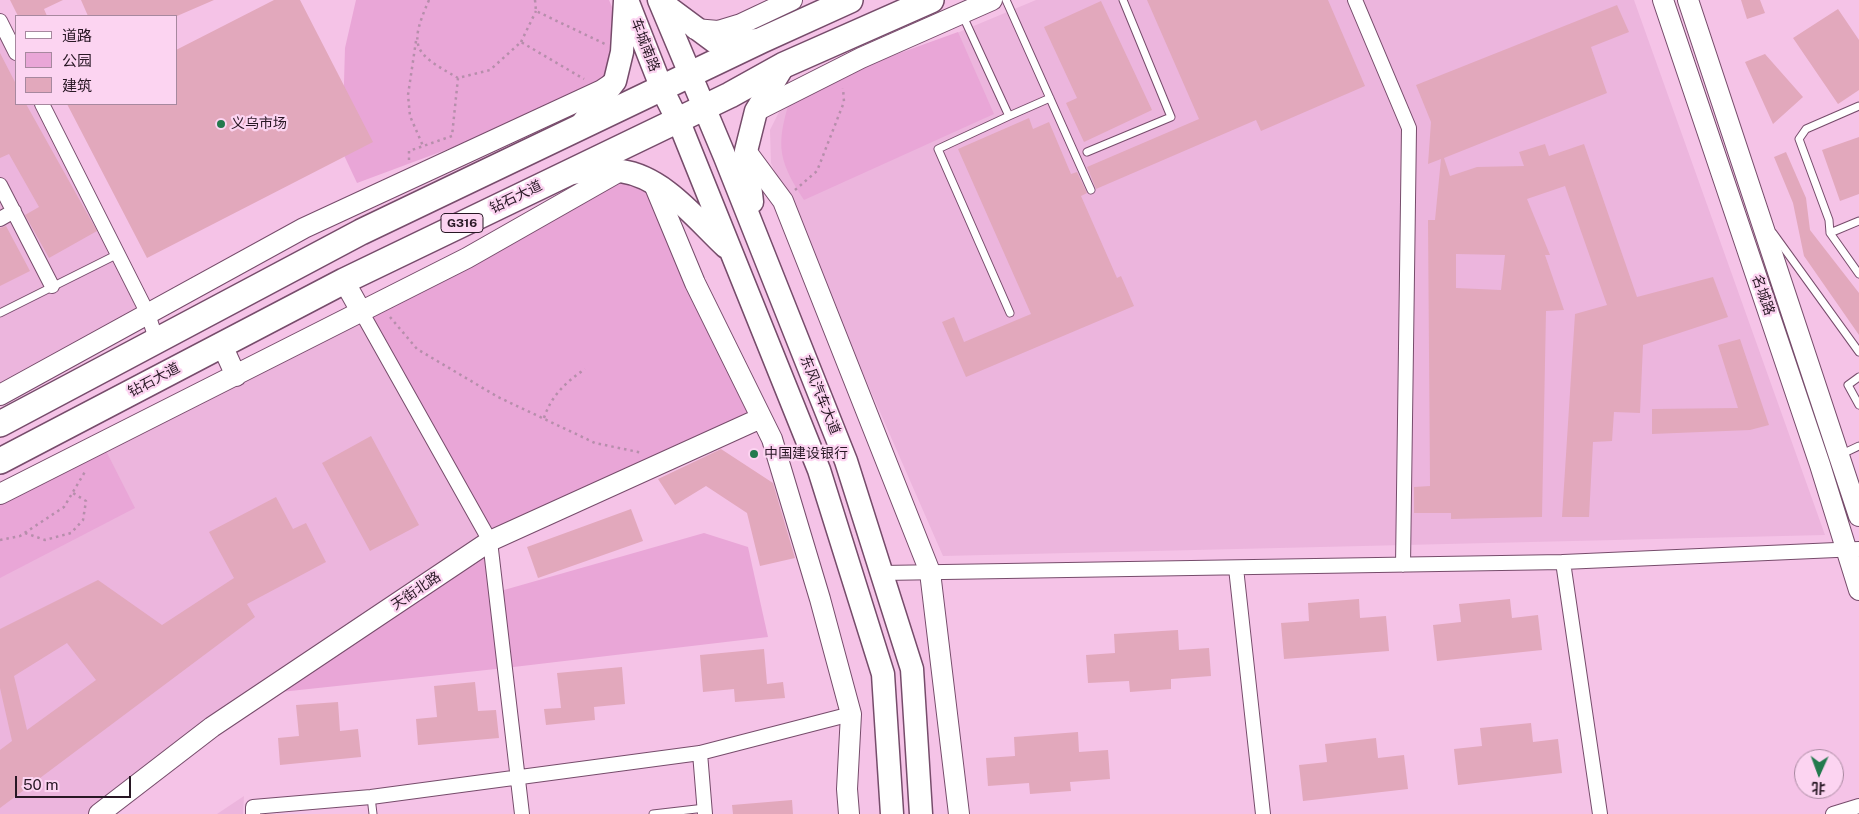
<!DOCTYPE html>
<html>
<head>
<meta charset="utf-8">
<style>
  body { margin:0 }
  #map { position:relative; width:1859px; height:814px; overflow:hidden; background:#f5c3e7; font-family:"Public Sans","Noto Sans SC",sans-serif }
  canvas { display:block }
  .legend { position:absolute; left:15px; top:15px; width:162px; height:90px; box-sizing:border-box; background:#fcd4f1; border:1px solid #a7889f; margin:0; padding:6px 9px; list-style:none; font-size:15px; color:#281724 }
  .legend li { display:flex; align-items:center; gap:10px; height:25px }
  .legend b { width:25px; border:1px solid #a7889f }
  .north { position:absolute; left:1794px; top:749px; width:50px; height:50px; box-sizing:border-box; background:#fcd4f1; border:1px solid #a7889f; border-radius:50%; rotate:182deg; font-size:14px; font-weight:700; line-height:20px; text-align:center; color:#281724 }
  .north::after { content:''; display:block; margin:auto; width:18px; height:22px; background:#237a4e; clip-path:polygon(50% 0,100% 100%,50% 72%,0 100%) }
  .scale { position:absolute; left:15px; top:776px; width:116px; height:22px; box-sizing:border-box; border:2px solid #281724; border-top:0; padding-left:6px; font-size:15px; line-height:18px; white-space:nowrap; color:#281724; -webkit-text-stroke:4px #fcd4f1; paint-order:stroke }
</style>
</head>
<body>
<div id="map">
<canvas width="1859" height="814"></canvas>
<ul class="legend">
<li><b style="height:6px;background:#fff"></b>道路</li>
<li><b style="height:14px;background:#e9a6d7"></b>公园</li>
<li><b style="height:14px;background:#e2a8bc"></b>建筑</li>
</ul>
<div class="north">北</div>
<div class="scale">50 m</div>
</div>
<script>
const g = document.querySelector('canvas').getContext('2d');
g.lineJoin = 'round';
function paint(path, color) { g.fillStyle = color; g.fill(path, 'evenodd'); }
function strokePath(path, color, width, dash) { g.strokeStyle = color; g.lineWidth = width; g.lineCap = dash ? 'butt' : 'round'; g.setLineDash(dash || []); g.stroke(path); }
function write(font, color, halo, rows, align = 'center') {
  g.font = font + ' "Public Sans","Noto Sans SC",sans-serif'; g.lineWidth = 4.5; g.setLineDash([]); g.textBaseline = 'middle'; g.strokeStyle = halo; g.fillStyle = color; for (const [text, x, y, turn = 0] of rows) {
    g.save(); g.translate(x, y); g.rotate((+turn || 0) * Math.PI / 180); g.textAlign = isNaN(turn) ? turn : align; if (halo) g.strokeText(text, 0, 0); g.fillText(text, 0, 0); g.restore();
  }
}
const built = new Path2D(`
  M 1036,0 L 1634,0 L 1825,535 L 943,556 L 771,163 L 770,130 L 782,106 Z
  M 0,21 L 16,53 L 16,104 L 42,104 L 148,314 L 0,394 Z
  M 362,313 L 490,541 L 99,814 L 0,814 L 0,495 Z
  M 244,796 L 243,814 L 217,814 Z`);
const green = new Path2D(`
  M 356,0 L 609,0 L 623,33 L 615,81 L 580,100 L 357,183 L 342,151 L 345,48 Z
  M 958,32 L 994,114 L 804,200 C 775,156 777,142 792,92 Z
  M 620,171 L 653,182 L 761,418 L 491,541 L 497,592 L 704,533 L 748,547 L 768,637 L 505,668 L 262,694 L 490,541 L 362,313 Z
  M 102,443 L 135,508 L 0,578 L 0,496 Z`);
const building = new Path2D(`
  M 10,0 L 63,0 L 44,9 L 47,16 L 18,16 Z
  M 81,0 L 214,0 L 177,16 L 88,16 Z
  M 274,0 L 300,0 L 373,142 L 147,258 L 67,104 L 176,104 L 176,50 Z
  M 1147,0 L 1328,0 L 1365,86 L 1261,131 L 1256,120 L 1096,189 L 1087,167 L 1199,119 Z
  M 1741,0 L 1760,0 L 1765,13 L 1747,19 Z
  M 1101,1 L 1152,110 L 1084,142 L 1066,103 L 1077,98 L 1044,27 Z
  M 1617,5 L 1629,32 L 1591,47 L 1607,93 L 1444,158 L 1450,176 L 1477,167 L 1524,166 L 1519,152 L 1545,144 L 1549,156 L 1584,144 L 1637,297 L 1713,277 L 1728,317 L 1643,345 L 1640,413 L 1614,412 L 1612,441 L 1593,442 L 1589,517 L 1562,517 L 1575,314 L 1607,305 L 1565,186 L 1527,199 L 1550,255 L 1545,255 L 1564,310 L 1546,311 L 1542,517 L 1451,519 L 1451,513 L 1414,513 L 1414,487 L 1430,486 L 1428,220 L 1435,220 L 1441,159 L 1428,164 L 1431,122 L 1416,85 ZM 1456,254 L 1505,255 L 1501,290 L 1456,288 Z
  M 1838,9 L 1859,40 L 1859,90 L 1838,104 L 1793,38 Z
  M 0,53 L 16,84 L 16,104 L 26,104 L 97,231 L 49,258 L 25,215 L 39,207 L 9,154 L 0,158 Z
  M 1765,54 L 1803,97 L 1773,124 L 1745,62 Z
  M 1029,118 L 1033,129 L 1049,122 L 1071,174 L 1077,172 L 1087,193 L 1081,196 L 1117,278 L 1121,276 L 1134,306 L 966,377 L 942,322 L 954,317 L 964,342 L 1031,314 L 958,149 Z
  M 1859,137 L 1859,194 L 1840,201 L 1822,150 Z
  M 1786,152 L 1806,198 L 1810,230 L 1859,293 L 1859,335 L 1804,256 L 1793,203 L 1774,157 Z
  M 6,226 L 30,271 L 0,286 L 0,228 Z
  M 1740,339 L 1769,425 L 1750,430 L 1652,434 L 1652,409 L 1738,408 L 1718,345 Z
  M 371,436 L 419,525 L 370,551 L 322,463 Z
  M 721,449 L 773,483 L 795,558 L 760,566 L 747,513 L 706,486 L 675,505 L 658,479 Z
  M 276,497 L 293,529 L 306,523 L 326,562 L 247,604 L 255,617 L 0,808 L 0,750 L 12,741 L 0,688 L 0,629 L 98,580 L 162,625 L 234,578 L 209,532 ZM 67,643 L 96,680 L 27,730 L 14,676 Z
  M 631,509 L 643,541 L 538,578 L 527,547 Z
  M 1359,599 L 1360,618 L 1386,616 L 1389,651 L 1284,659 L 1281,623 L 1309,621 L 1308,603 Z
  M 1510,599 L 1512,618 L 1538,615 L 1542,650 L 1437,661 L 1433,625 L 1461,622 L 1459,604 Z
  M 1178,630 L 1179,650 L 1209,648 L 1211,676 L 1171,679 L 1171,689 L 1130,692 L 1129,681 L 1088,683 L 1086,655 L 1115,653 L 1114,634 Z
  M 764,649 L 767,684 L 783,682 L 785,698 L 735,702 L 734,689 L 703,692 L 700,655 Z
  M 622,667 L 625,704 L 594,707 L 595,720 L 546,725 L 544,709 L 561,708 L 557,673 Z
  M 475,682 L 478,711 L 496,710 L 499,738 L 418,745 L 416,719 L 437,717 L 434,686 Z
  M 338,702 L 340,731 L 358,729 L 361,757 L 280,765 L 278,738 L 299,736 L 296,705 Z
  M 1531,723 L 1533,742 L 1558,739 L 1562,773 L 1458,785 L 1454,749 L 1482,746 L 1480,728 Z
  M 1078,732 L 1079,752 L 1108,750 L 1110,779 L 1070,782 L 1071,791 L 1030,794 L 1029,783 L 988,786 L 986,758 L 1015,756 L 1014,737 Z
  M 1376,738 L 1378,758 L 1404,755 L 1408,789 L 1303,801 L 1299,765 L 1327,762 L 1325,744 Z
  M 792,800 L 793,814 L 733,814 L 732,805 Z`);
const path = new Path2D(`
  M 429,0 C 408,48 414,53 458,78 L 490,70 L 521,42 L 584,79
  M 535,0 L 536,11 L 605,44
  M 416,41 L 408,95 L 410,116 L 423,146
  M 521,42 L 536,11
  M 409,160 L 409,151 L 452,136 L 458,78
  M 795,190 L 817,171 L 844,102 L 843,88
  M 390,317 L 417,349 L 498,397 L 595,443 L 643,453
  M 544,418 C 551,396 566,382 585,369
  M 25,533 L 45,540 L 71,533 L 83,520 L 86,501 L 73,493
  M 0,540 L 20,536 L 64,507 L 86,470`);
const lane = new Path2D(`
  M 1006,0 L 1091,190
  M 962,14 L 1009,116 L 938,149 L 1010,313
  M 1859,106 L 1806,129 L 1799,139 L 1829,220 L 1830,233 L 1859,274
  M 1009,116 L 1050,98
  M 1087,152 L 1171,117 L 1123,0
  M 1773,233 L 1859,352
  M 1830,233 L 1859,221
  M 0,313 L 118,254
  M 1859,377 L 1848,385 L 1859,405
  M 1842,454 L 1859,446
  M 371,797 L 373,814
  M 653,814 L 705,808`);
const street = new Path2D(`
  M 1355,0 L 1409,128 L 1403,565
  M 0,21 L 16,53
  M 42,104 L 148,314 L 157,342
  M 0,185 L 52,286
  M 0,219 L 14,211
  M 362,313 L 490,541 L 522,814
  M 1563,562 L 1600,814
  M 1236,568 L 1263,814
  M 882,573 L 1563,562 L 1859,549
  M 700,753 L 705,814
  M 253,814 L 253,807 L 371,797 L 700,753 L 851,714
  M 1833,814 L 1859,806`);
const secondary = new Path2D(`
  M 1663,0 L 1820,465 L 1859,590
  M 1688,0 L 1859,516
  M 695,29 L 718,31 L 741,24 L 792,0
  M 756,111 L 861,58 L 992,0
  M 746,151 L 783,201 L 930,572 L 959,814
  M 653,182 L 695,283 L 772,439 L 820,599 L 851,714 L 847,789 L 849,814
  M 344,281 L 362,313
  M 222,345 L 236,376
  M 0,395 L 304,228 L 602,90 L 614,82
  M 0,494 L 467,258 L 620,171
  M 99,814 L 212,727 L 490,541 L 761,418`);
const primary = new Path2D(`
  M 627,0 L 662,89 L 681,127 L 819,470 L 883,674 L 892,814
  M 659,0 L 725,157 L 846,461 L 912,669 L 921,814
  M 661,2 L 715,42 L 761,40
  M 578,129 L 615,81 L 622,52 L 625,1
  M 570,173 C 586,172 605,168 621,171 C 664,177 696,219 726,247
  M 752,202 L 746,151 L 756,111 L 784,65`);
const highway = new Path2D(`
  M 0,424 L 361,232 L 762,40 L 850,0
  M 0,461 L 344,281 L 730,95 L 784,65 L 931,0`);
const markers = [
  [221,124,5,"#237a4e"],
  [754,454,5,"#237a4e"]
];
const shields = [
  [462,223,42]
];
const shieldNames = [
  ["G316",462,223]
];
const streetNames = [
  ["车城南路",645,45,69],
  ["钻石大道",516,197,-26],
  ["名城路",1763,295,71],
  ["钻石大道",154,380,-28],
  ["东风汽车大道",820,395,68],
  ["天街北路",416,591,-34]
];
const poiNames = [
  ["义乌市场",231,124],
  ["中国建设银行",764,454]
];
paint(built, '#ecb5dd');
paint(green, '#e9a6d7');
paint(building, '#e2a8bc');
strokePath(lane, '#764c6b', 9);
strokePath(street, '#764c6b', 16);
strokePath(secondary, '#764c6b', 22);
strokePath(primary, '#764c6b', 25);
strokePath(highway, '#764c6b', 28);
strokePath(path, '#b68eab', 2.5, [2.5, 4]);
strokePath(lane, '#fff', 7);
strokePath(street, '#fff', 14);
strokePath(secondary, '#fff', 20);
strokePath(primary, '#fff', 22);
strokePath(highway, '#fff', 25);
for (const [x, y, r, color] of markers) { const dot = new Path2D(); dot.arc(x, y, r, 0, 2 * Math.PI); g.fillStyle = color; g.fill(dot); strokePath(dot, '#fcd4f1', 2); }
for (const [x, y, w] of shields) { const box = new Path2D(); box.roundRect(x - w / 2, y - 9.5, w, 19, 4); g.fillStyle = '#fcd4f1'; g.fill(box); strokePath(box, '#281724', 1); }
write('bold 12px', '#281724', null, shieldNames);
write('14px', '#281724', '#fcd4f1', streetNames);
write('14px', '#281724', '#fcd4f1', poiNames, 'left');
</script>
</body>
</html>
